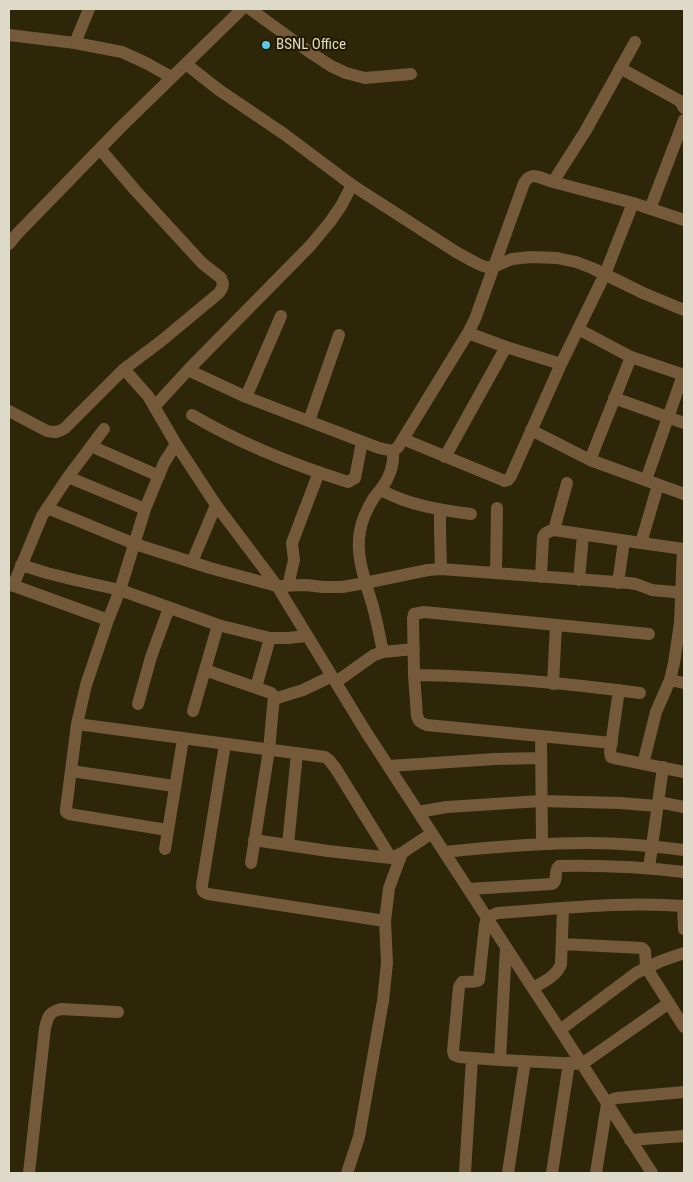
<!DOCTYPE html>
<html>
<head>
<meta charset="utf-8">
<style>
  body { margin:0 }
  #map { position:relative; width:693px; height:1182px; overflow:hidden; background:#2d2608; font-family:"Roboto Condensed",sans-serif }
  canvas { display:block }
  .frame { position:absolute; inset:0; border:10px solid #dedac9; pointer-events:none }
</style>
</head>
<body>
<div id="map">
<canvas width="693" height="1182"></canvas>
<div class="frame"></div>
</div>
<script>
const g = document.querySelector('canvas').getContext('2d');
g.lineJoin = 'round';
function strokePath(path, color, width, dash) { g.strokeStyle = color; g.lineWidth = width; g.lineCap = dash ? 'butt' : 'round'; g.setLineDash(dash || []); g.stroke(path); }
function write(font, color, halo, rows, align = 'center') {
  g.font = font + ' "Roboto Condensed",sans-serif'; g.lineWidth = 4.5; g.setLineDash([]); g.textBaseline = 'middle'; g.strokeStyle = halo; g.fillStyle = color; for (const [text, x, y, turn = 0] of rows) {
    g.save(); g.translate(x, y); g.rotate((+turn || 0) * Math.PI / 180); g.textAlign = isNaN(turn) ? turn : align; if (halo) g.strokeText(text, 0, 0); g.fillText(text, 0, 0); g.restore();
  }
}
const minor = new Path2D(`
  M 250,9 L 308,51 L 331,66 L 346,73 L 365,78 L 411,74
  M 9,35 L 75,43 L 122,52 L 146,63 L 171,77
  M 75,43 L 89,9
  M 186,64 L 219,90 L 284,134 L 352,185 L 456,252 L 478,264 L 486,267 L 493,267 L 512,259 L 531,257 L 557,258 L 576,262 L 592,268 L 643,293 L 684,310
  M 620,68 L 680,101 L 684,108
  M 553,182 L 586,130 L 635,42
  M 650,209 L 684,120
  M 9,244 L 17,234 L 120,128 L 242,9
  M 578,329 L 631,357 L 684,375
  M 468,333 L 506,347 L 561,364
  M 124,369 L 148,396 L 176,444 L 216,505 L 277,586 L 366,732 L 560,1030 L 652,1173
  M 188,370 L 246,397 L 379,448 L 393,451 L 398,447 L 403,439 L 468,333 L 475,319 L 524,183 L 528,178 L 533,176 L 539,177 L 553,182 L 633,203 L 684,220
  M 246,397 L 281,316
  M 614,398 L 684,423
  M 155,406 L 188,370 L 310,246 L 330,222 L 341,206 L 352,185
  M 9,411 L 47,431 C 55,433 59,432 65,428 L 124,369 L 160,342 L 219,293 L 222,288 L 223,284 L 221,278 L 202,263 L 135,190 L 100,149
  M 192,415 C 241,444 294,465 348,482 L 355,478 L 362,442
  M 309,421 L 339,335
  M 531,430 L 590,460 L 684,494
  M 403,439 L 500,479 L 504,481 L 508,480 L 511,476 L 561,364 L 605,274 L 633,203
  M 91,446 L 159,476
  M 445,457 L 506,347
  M 590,460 L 631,357
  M 68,477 L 145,509
  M 646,480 L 683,375
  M 381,490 C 408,505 440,510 471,514
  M 47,508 L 135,544 L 210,568 L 277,586 L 306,585 L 323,587 L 342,587 L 365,583 L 428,570 L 441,569 L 629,583 L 636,584 L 652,590 L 684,593
  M 440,510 L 440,530 L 441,569
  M 554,530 L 567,483
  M 641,543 L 684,549
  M 192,562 L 216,505
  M 21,565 L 47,573 L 75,580 L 120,590 L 218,625 L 270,638 L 288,638 L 307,636
  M 496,573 L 497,508
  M 541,577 L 543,537 C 545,532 549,531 554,530 L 641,543 L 658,485
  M 579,580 L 583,535
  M 618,583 L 624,541
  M 9,584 L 108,620
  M 13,586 L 42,516 L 68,477 L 104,429
  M 288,586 L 294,560 L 292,543 L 319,472
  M 383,652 C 380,637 377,622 373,607 C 366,582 355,557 360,531 C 362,520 367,509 373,499 C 375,496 378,493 380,490 C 389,479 394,465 393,451
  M 205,670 L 271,693 L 274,696 L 269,750 L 251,863
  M 414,675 C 490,676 565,683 640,693
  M 670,680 L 684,683
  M 336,682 L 374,655 L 383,652 L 414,649
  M 553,684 L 556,625
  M 256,687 L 270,638
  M 619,690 L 610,752 L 611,757 L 614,758 L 684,772
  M 274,699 L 303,690 L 332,676
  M 138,704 L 151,657 L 169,608
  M 193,711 L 218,625
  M 77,724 L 325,757 L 329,760 L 336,769 L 391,858
  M 541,737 L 542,844
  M 612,743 L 427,725 C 421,723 419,722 417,716 L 414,675 L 413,619 L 414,614 L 424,612 L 649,634
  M 225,744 L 202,885 C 202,891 203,892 208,894 L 385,921
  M 643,764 L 656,712 L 670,680 L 674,663 L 680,623 L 683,549
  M 389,766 L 495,759 L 541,758
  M 71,771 L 174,786
  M 658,802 L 684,807
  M 418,812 L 447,807 L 541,801 L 620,803 L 657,806
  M 167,830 L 69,814 L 66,812 L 66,809 L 77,724 L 86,685 L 108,620 L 120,590 L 145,509 L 164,463 L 176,444
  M 254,840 L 328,851 L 391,858 L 402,853 L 432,833
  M 288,845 L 297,753
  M 165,849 L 183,739
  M 444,852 C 492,847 541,843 589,843 C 621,843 653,846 684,850
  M 649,868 L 663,767
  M 468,889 L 552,884 C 559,880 553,871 559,866 C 601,865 642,867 684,872
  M 683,906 L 684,929
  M 562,944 L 642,948 L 645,951 L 646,967 L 684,1027
  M 533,988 C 543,982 557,976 561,964 L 563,909
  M 669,1003 L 582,1064 L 500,1060 L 459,1057 L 454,1055 L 453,1051 L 459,987 L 462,982 C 467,981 474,983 479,980 L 485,925 L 487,918 L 497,913 C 559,909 622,901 684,906
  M 560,1030 L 636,973 L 661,961 L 684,953
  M 500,1060 L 506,947
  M 630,1140 L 684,1136
  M 29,1173 L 45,1028 C 48,1016 49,1012 61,1009 L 118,1012
  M 347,1173 L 359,1137 L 383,1001 L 387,963 L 385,921 L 389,888 L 402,853
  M 465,1173 L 472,1058
  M 508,1173 L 525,1061
  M 552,1173 L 569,1063
  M 596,1173 L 607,1104 L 613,1099 L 617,1098 L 684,1092`);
const markers = [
  [266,45,5,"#5dc7e8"]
];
const poiNames = [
  ["BSNL Office",276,45]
];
strokePath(minor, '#745a3b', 12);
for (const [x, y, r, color] of markers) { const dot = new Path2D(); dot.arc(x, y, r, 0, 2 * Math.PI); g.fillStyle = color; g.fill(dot); strokePath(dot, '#241c00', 2); }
write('15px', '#dedac9', '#241c00', poiNames, 'left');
</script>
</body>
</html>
